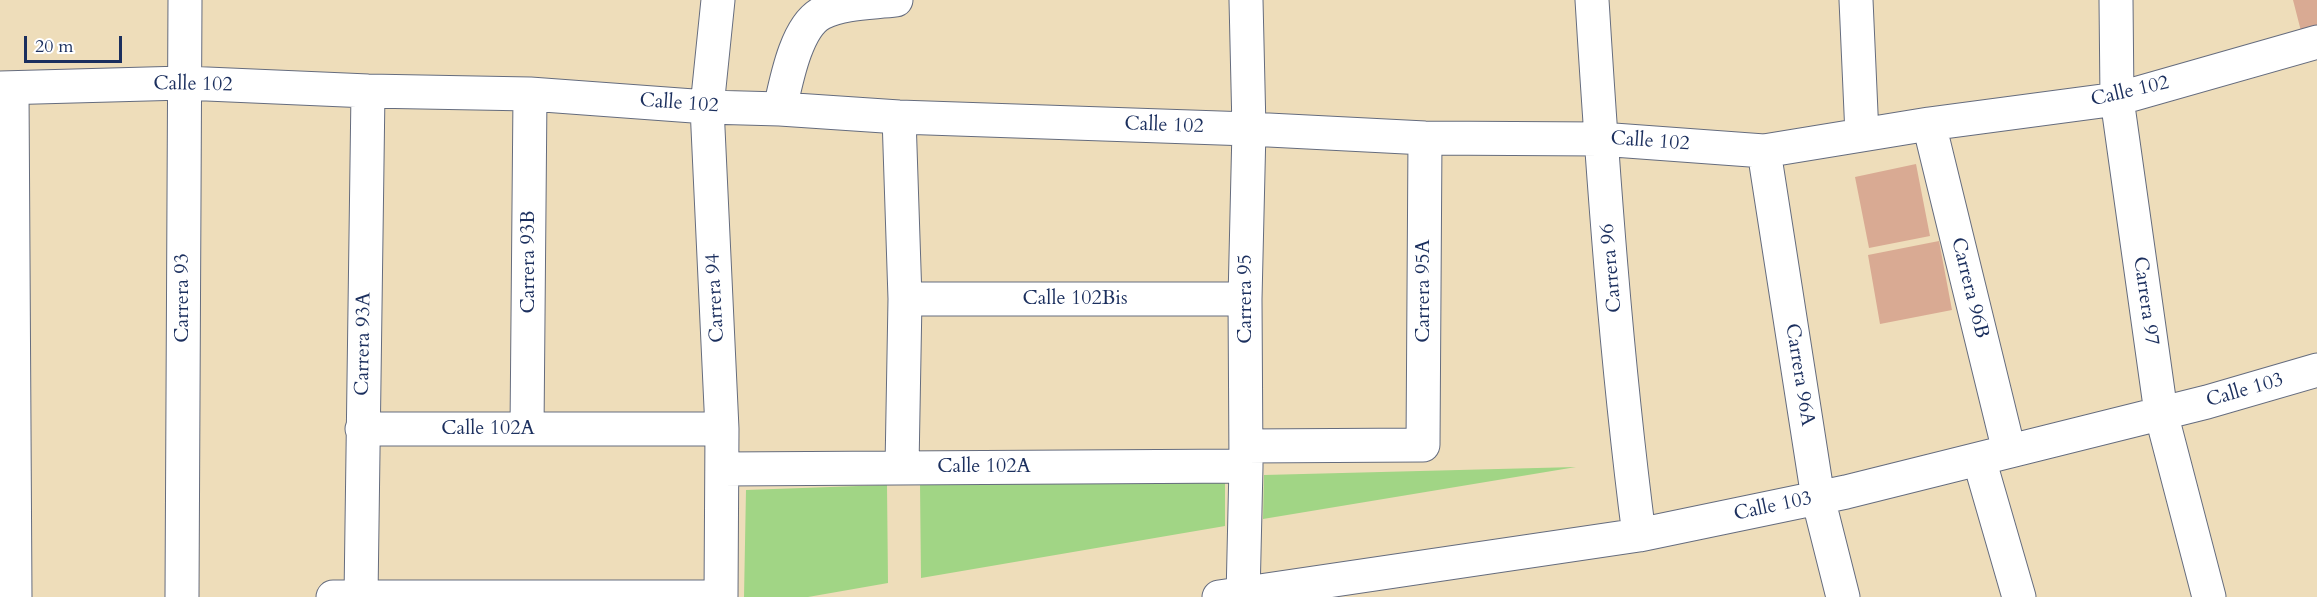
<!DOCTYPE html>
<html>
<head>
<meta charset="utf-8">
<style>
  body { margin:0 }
  #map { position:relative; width:2317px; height:597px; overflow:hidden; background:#eeddba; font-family:Cardo,serif }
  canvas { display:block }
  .scale { position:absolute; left:24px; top:36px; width:98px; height:27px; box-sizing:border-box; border:3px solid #1b2f5e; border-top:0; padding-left:8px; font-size:18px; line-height:21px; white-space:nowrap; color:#1b2f5e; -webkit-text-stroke:4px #fff; paint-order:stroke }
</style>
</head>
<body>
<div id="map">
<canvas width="2317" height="597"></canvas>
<div class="scale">20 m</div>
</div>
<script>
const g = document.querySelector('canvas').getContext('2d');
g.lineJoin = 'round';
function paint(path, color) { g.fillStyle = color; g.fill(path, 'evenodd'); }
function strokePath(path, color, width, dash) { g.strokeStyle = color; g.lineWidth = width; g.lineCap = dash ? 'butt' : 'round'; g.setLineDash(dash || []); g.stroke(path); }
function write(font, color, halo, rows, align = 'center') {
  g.font = font + ' Cardo,serif'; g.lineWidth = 4.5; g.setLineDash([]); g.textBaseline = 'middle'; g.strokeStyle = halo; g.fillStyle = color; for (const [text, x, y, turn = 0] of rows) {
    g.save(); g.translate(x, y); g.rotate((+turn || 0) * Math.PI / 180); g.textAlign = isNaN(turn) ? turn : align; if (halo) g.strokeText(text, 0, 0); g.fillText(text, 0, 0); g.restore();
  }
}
const green = new Path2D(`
  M 1576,467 L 1263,519 L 1264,475 Z
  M 1225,477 L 1225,526 L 921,578 L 920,484 Z
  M 887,485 L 888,583 L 808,597 L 744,597 L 746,490 Z`);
const building = new Path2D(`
  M 2293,0 L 2317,0 L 2317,32 L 2302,35 Z
  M 1916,164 L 1930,236 L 1869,248 L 1855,177 Z
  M 1939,241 L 1952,310 L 1880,324 L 1868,255 Z`);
const minor = new Path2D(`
  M 718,0 L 707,107 L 722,429 L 721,597
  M 1592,0 C 1603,178 1616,357 1639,535
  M 1856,0 L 1862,135
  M 2116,0 L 2117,99 L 2161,413 L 2209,597
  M 0,88 L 184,83 L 368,91 L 530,94 L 707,107 L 780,109 L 899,117 L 1249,129 L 1425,138 L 1600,139 L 1764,151 L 1929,124 L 2117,99 L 2317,42
  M 12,89 L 15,597
  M 780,109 C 786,82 796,26 822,13 C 844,2 872,3 896,0
  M 899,117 L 905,299 L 902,467
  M 1929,124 L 2009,451
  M 1764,151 L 1818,498 L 1843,597
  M 905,299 L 1245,299
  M 362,429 L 722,429
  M 527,429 L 530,94
  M 1246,446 L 1423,445 L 1425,138
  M 1979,459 L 2019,597
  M 722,469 L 1246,466
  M 182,597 L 185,0
  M 333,597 L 721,597
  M 361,597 L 368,91
  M 1219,597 L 1639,535 L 1846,492 L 2207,402 L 2317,370
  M 1243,597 L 1246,466 L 1245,299 L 1249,129 L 1246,0`);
const streetNames = [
  ["Calle 102",193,85,1],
  ["Calle 102",2130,92,-13],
  ["Calle 102",679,104,4],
  ["Calle 102",1164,126,2],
  ["Calle 102",1650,142,4],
  ["Carrera 93B",529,262,-90],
  ["Carrera 96",1612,268,-95],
  ["Carrera 96B",1969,288,76],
  ["Carrera 95A",1424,291,-90],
  ["Carrera 93",183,298,-90],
  ["Carrera 94",716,298,-93],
  ["Calle 102Bis",1075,299],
  ["Carrera 95",1246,299,-90],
  ["Carrera 97",2145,301,82],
  ["Carrera 93A",364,344,-89],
  ["Carrera 96A",1799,375,81],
  ["Calle 103",2245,391,-16],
  ["Calle 102A",488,429],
  ["Calle 102A",984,467],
  ["Calle 103",1773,507,-12]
];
paint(green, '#a1d585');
paint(building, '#d9aa93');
strokePath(minor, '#656c7e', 35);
strokePath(minor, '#fff', 33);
write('20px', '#1b2f5e', '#fff', streetNames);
</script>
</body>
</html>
